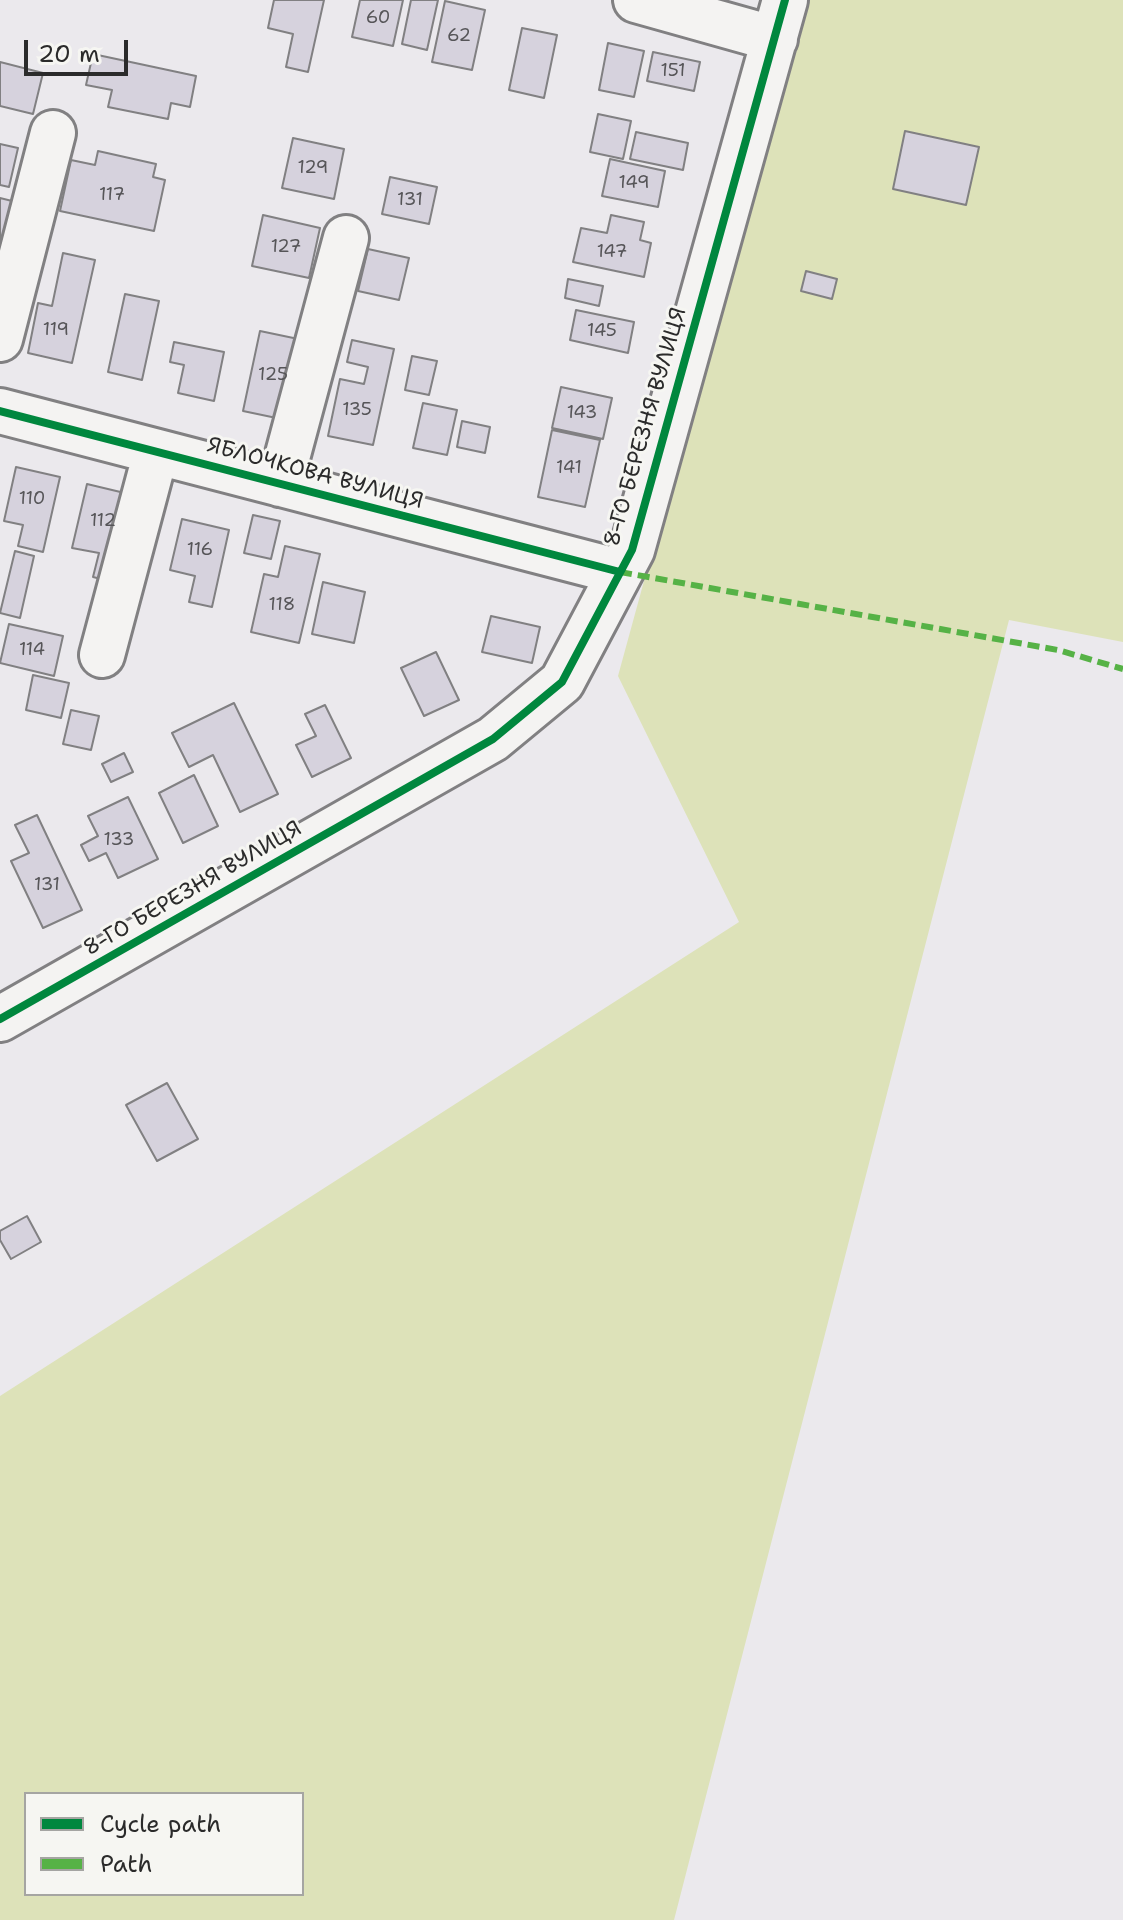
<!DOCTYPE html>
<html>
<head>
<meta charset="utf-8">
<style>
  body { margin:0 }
  #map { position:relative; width:1123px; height:1920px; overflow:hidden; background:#ebe9ed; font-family:"Shantell Sans",sans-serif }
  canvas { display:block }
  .legend { position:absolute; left:24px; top:1792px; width:280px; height:104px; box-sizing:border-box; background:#f6f6f2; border:2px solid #a5a5a2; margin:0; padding:10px 14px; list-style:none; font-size:24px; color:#2b2b2b }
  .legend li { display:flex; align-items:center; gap:16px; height:40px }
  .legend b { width:40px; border:2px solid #a5a5a2 }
  .scale { position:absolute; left:24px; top:40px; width:104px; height:36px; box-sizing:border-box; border:4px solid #2b2b2b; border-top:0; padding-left:10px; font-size:24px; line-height:28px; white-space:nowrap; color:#2b2b2b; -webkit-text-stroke:6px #f6f6f2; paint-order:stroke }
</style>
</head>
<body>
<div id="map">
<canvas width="1123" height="1920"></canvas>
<ul class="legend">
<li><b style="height:10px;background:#00873e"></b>Cycle path</li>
<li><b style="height:10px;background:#56b246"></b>Path</li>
</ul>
<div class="scale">20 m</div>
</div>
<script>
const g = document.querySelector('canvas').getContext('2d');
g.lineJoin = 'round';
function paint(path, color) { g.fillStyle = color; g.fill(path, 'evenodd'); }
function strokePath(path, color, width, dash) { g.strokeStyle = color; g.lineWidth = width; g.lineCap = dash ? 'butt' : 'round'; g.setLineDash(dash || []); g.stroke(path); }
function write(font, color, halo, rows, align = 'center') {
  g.font = font + ' "Shantell Sans",sans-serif'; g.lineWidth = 6; g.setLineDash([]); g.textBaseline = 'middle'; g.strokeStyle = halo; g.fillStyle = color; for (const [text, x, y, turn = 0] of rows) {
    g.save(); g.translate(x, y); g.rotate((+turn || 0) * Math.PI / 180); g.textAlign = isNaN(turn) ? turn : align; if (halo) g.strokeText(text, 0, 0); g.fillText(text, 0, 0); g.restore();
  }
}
const green = new Path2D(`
  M 803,0 L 1123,0 L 1123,642 L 1009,620 L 674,1920 L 0,1920 L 0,1396 L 739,922 L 618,676 ZM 26,1794 L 302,1794 L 302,1894 L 26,1894 Z`);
const building = new Path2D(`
  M 274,0 L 324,0 L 308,72 L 286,67 L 293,34 L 268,28 Z
  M 360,0 L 403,0 L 393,46 L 352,37 Z
  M 411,0 L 438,0 L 427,50 L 402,44 Z
  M 445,1 L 485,10 L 472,70 L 432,62 Z
  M 522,28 L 557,35 L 544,98 L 509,90 Z
  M 608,43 L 644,51 L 634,97 L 599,90 Z
  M 653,52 L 700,62 L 694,91 L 647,81 Z
  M 93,54 L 196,76 L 190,107 L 171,103 L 168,119 L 108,107 L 112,90 L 86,85 Z
  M 0,62 L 43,73 L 33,114 L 0,106 Z
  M 598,114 L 631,121 L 623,159 L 590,152 Z
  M 905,131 L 979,147 L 966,205 L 893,189 Z
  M 636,132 L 688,143 L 683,170 L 630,159 Z
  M 293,138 L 344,149 L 334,199 L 282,188 Z
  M 0,144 L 18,148 L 9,187 L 0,185 Z
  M 98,151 L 156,164 L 153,177 L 165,180 L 154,231 L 60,211 L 71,160 L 95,165 Z
  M 610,159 L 665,171 L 658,207 L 602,196 Z
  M 390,177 L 437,187 L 429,224 L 382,214 Z
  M 0,198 L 16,202 L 4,251 L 0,250 Z
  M 263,215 L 320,228 L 309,278 L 252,266 Z
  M 611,215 L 644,222 L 640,240 L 651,243 L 644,277 L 573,262 L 581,228 L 607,233 Z
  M 368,249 L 409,258 L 399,300 L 358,291 Z
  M 63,253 L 95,260 L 72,363 L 28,353 L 38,303 L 52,306 Z
  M 806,271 L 837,279 L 832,299 L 801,291 Z
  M 568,279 L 603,286 L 599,306 L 565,298 Z
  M 125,294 L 159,301 L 142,380 L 108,372 Z
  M 576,310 L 634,322 L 628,353 L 570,340 Z
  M 260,331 L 303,340 L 286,420 L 243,411 Z
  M 352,340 L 394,349 L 373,445 L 328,436 L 340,379 L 364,384 L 368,367 L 347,362 Z
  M 174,342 L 224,352 L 214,401 L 178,393 L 184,365 L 170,362 Z
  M 412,356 L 437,361 L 429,395 L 405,390 Z
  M 561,387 L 612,398 L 603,439 L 552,428 Z
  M 423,403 L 457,410 L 447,455 L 413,448 Z
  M 462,421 L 490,427 L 485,453 L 457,447 Z
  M 552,430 L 600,440 L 585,507 L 538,497 Z
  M 16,467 L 60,477 L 43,552 L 18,546 L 23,525 L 4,521 Z
  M 87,484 L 133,495 L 113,582 L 93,577 L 99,553 L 72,548 Z
  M 253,515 L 280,521 L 271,559 L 244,553 Z
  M 182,519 L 229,530 L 212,607 L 189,602 L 195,576 L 170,570 Z
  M 285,546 L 320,554 L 299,643 L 251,632 L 264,574 L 278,577 Z
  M 15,551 L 34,556 L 20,618 L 0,613 Z
  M 323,582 L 365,592 L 354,643 L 312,634 Z
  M 491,616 L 540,627 L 532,663 L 482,652 Z
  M 9,624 L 63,636 L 54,676 L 0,663 Z
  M 436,652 L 459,700 L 424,716 L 401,668 Z
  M 33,675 L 69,683 L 61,718 L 26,710 Z
  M 234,703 L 278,794 L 240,812 L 213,755 L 189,767 L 172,733 Z
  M 325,705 L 351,758 L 312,777 L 296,745 L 316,736 L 305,714 Z
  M 71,710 L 99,716 L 91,750 L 63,744 Z
  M 124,753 L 133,772 L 111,782 L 102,764 Z
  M 194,775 L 218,826 L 183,843 L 159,793 Z
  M 128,797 L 158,859 L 118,878 L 106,853 L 89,861 L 81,845 L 98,836 L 88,816 Z
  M 37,815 L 82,910 L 43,928 L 11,861 L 29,853 L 15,825 Z
  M 167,1083 L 198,1139 L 157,1161 L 126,1105 Z
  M 27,1216 L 41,1242 L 11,1259 L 0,1240 L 0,1231 Z`);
const minor = new Path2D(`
  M 636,0 L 775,39
  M 0,339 L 53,133
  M 0,411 L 620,572
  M 280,484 L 346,238
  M 102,655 L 156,452
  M 0,1019 L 493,739 L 562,682 L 632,550 L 785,0`);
const quiet = new Path2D(`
  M 620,572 L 1058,650 L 1123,669`);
const cycleway = new Path2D(`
  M 0,411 L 620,572
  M 0,1019 L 493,739 L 562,682 L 632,550 L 785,0`);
const numberNames = [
  ["60",378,18],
  ["62",459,36],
  ["151",673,71],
  ["129",313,168],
  ["149",634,183],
  ["117",112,195],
  ["131",410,200],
  ["127",286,247],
  ["147",612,252],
  ["119",56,330],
  ["145",602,331],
  ["125",273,375],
  ["135",357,410],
  ["143",582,413],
  ["141",569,468],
  ["110",32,499],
  ["112",103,521],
  ["116",200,550],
  ["118",282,605],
  ["114",32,650],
  ["133",119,840],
  ["131",47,885]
];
const streetNames = [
  ["8-ГО БЕРЕЗНЯ ВУЛИЦЯ",646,427,-74],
  ["ЯБЛОЧКОВА ВУЛИЦЯ",315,474,15],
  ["8-ГО БЕРЕЗНЯ ВУЛИЦЯ",193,889,-30]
];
paint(green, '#dde2b9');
paint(building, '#d6d2dd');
strokePath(building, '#818082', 2);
strokePath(minor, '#818082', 50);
strokePath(minor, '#f4f3f2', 44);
strokePath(quiet, '#56b246', 6, [12, 6]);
strokePath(cycleway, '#00873e', 8);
write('18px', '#565558', null, numberNames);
write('22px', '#2b2b2b', '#f6f6f2', streetNames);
</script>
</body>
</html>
